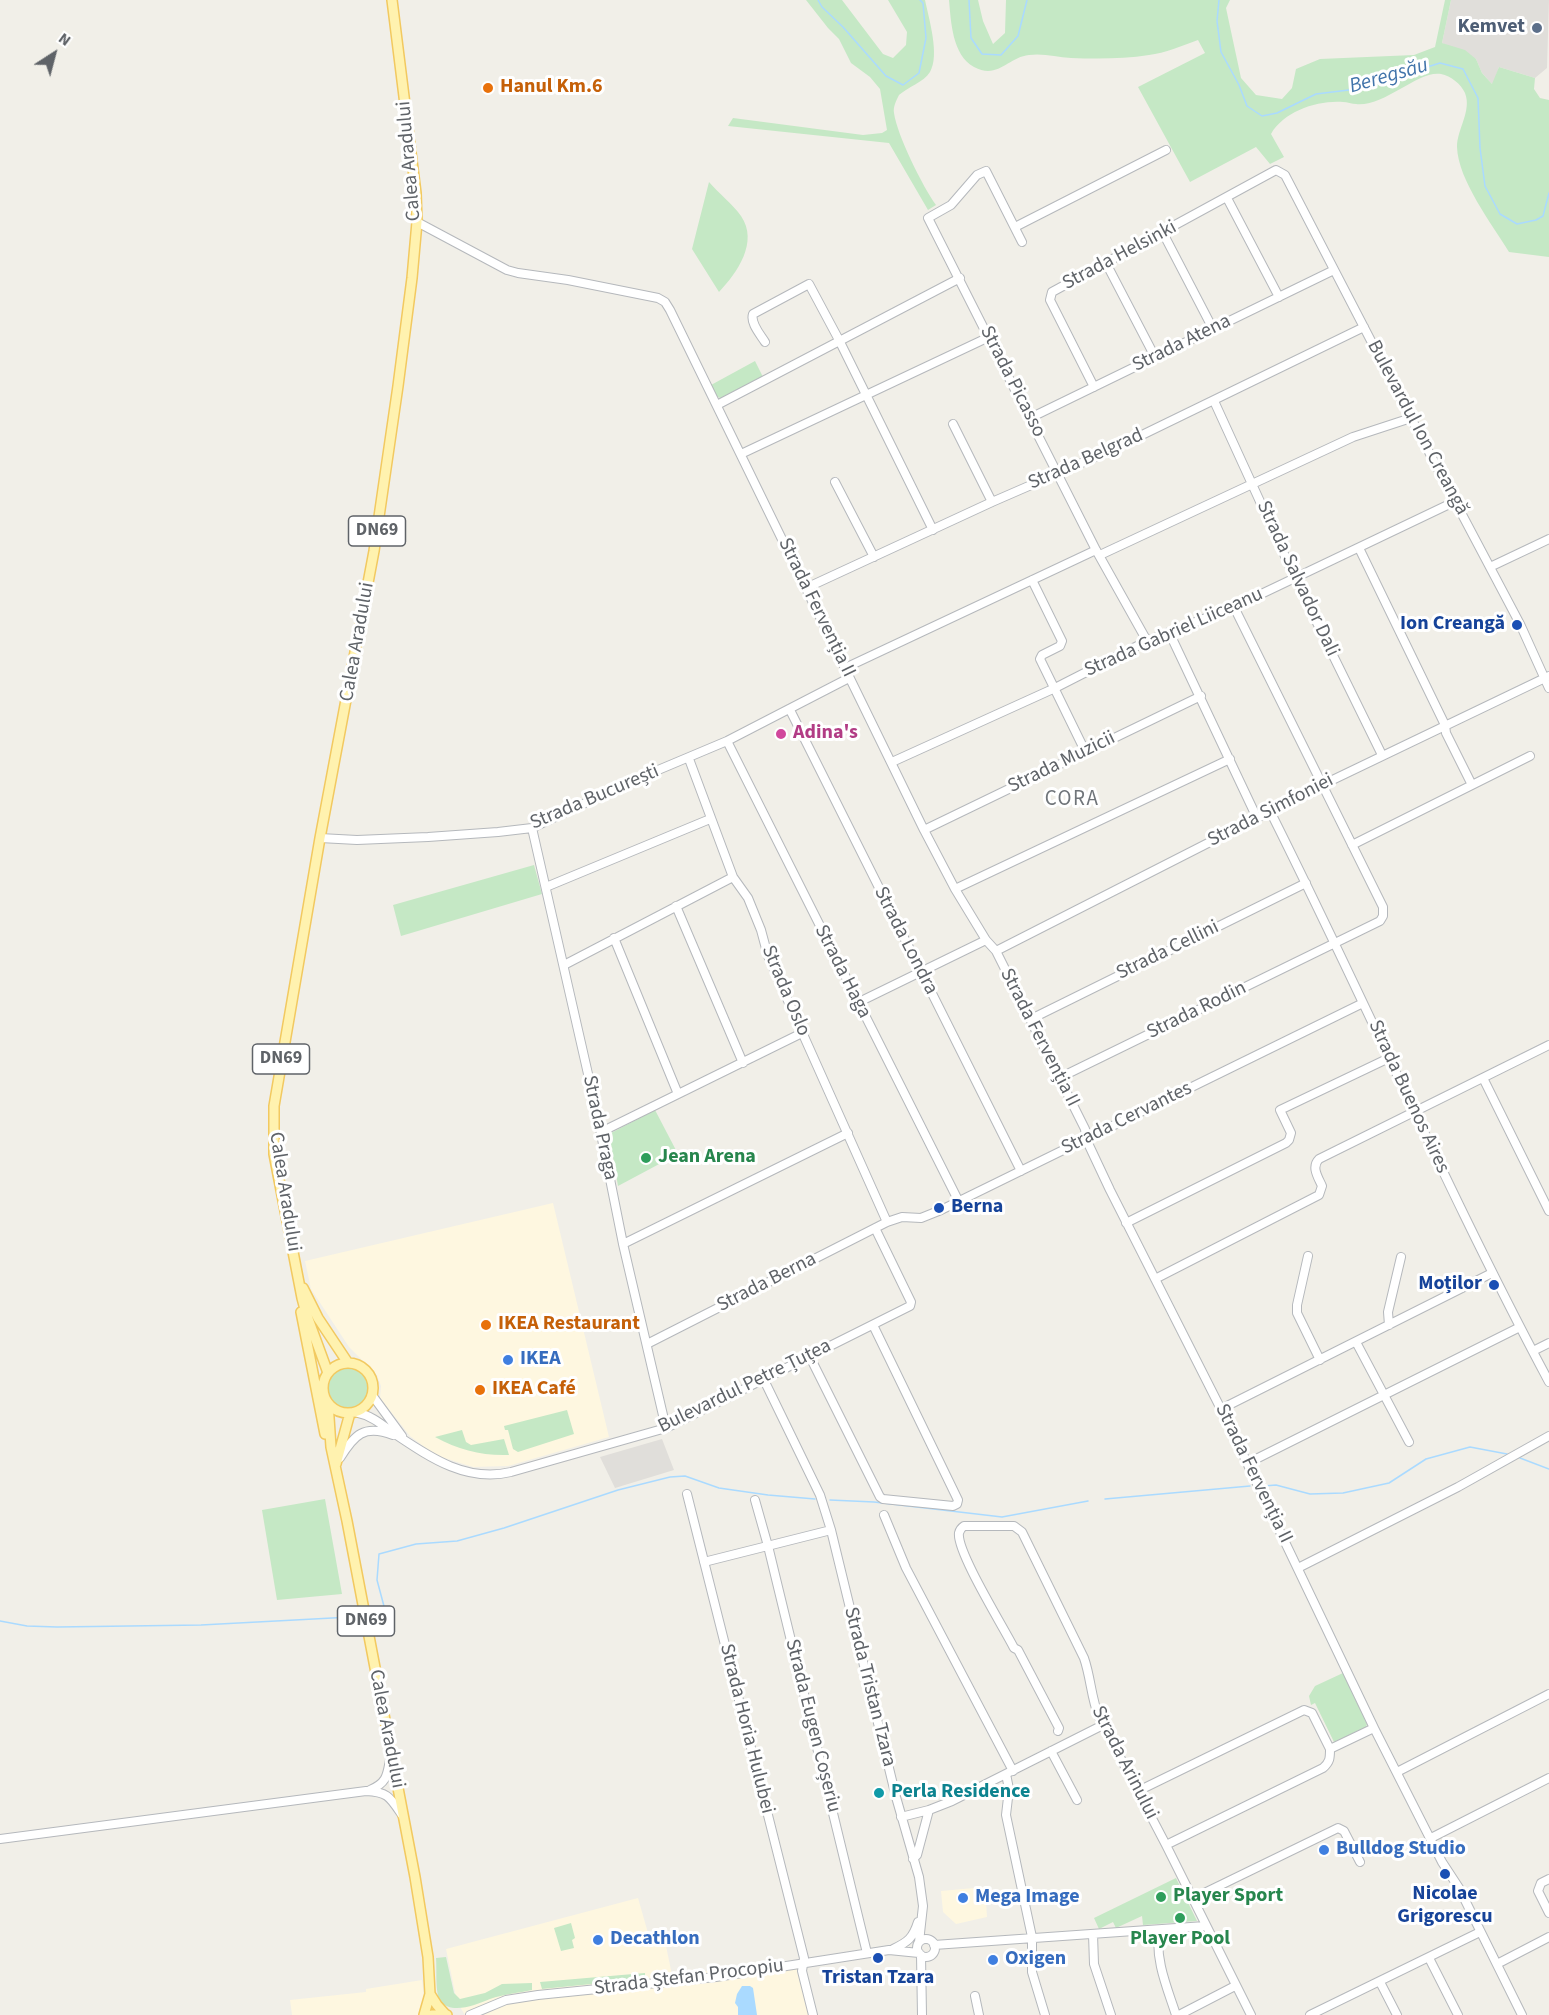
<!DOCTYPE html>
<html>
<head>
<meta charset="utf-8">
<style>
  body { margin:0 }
  #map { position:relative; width:1549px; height:2015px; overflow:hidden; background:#f1efe8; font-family:"Source Sans 3",sans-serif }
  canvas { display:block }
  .north { position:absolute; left:24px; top:24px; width:60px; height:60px; -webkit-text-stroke:4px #fff; paint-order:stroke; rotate:36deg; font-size:16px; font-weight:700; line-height:24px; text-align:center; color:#5f6368 }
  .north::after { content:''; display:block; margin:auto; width:21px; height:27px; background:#5f6368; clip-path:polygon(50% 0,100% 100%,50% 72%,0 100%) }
</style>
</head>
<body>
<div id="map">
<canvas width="1549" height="2015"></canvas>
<div class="north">N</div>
</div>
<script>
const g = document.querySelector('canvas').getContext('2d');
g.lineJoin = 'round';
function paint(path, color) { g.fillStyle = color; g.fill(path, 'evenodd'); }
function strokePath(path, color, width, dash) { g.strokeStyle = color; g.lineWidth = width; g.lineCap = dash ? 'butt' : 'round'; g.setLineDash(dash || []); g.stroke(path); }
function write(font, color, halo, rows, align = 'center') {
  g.font = font + ' "Source Sans 3",sans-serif'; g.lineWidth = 6; g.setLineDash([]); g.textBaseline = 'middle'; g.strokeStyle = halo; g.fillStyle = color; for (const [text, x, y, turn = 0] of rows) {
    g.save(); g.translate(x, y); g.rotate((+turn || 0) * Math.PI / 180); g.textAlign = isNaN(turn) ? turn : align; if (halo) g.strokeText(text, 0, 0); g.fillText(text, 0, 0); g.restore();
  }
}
const commercial = new Path2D(`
  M 553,1203 L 609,1437 L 508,1466 L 473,1467 L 435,1455 L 410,1436 L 380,1398 L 381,1386 L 377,1375 L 349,1347 L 311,1289 L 305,1261 Z
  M 985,1887 L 987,1917 L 956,1924 L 943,1912 L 941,1891 Z
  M 638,1898 L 650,1940 L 664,1936 L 672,1975 L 799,1961 L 811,2015 L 465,2015 L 457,2002 L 446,1949 Z
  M 422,1980 L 424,1998 L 419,2015 L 292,2015 L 290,2000 L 366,1992 L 366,1989 Z`);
const industrial = new Path2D(`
  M 1451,0 L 1549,0 L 1547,68 L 1535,78 L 1499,67 L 1493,85 L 1482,73 L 1476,59 L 1442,43 Z
  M 662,1439 L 674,1470 L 615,1488 L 600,1457 Z`);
const green = new Path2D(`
  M 806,0 L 842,0 L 883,54 L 893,58 L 906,45 L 907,32 L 888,0 L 925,0 C 929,19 940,55 930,72 C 924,82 908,87 899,95 C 896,101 893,107 894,113 C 897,135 923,187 936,205 L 928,210 L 889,143 L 728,126 L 733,118 L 863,135 L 882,133 L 887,130 L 880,89 L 870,77 L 851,63 L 839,39 L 828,28 Z
  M 949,0 L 978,0 L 983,21 L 993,44 L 1005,33 L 1006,0 L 1230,0 L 1226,8 L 1241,78 L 1256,95 L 1282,99 L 1292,88 L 1296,69 L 1320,59 L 1414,55 L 1435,47 L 1445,0 L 1451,0 L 1442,43 L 1465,50 L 1476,59 L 1482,73 L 1492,84 L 1499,67 L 1535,78 L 1534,89 L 1540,98 L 1549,100 L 1549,257 L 1509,252 C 1492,224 1458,180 1457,147 C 1457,129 1472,111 1465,93 C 1461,84 1451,76 1441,74 C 1418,70 1385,107 1356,104 C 1352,104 1347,102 1343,102 C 1318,100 1284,111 1271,134 L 1284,157 L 1270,164 L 1256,147 L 1190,182 L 1138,87 L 1205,53 L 1198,40 C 1182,46 1165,53 1149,55 C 1124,59 1097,59 1071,58 C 1057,57 1043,53 1029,55 C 1008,57 998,80 974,67 C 952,55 951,21 949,0 Z
  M 709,182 C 719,194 732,203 741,216 C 759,242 737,273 719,292 L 692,249 Z
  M 755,361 L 763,377 L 722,399 L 716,396 L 711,385 Z
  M 534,865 L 542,894 L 401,936 L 393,905 Z
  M 655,1110 L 678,1154 L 618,1186 L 609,1134 Z
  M328 1388a20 20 0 1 1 40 0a20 20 0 1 1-40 0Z
  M 567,1410 L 574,1434 L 518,1452 L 513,1449 L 508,1430 L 505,1430 L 504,1426 Z
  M 462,1430 L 466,1442 L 471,1445 L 504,1439 L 509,1455 C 482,1456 459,1450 435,1437 Z
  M 325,1499 L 342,1594 L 277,1600 L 262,1510 Z
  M 1343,1673 L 1367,1724 L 1366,1727 L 1334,1742 L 1315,1703 L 1311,1705 L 1309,1696 L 1315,1686 Z
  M 1176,1878 L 1197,1921 L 1143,1925 L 1142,1916 L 1116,1928 L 1113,1922 L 1099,1929 L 1094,1918 Z
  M 571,1923 L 575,1938 L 572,1940 L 574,1948 L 561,1951 L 554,1928 Z
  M 446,1957 L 454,1993 L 460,1999 L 485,1993 L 502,1984 L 532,1983 L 532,1990 C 519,1993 504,1994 490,1999 C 475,2005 452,2015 440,2001 C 435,1992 437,1969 436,1958 Z
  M 645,1973 L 645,1977 L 642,1979 L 542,1989 L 540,1982 Z`);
const water = new Path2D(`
  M 742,1986 L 750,1986 L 753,1988 L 757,2015 L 738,2015 L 738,2007 L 735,2003 L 737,1994 Z`);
const stream = new Path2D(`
  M 818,0 L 822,7 L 843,27 L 886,76 L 903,85 L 919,73 L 926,38 L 923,3 L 920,0
  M 969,0 L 971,38 L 982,54 L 1001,55 L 1018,36 L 1027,0
  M 1219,0 L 1217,21 L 1221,52 L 1239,85 L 1247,106 L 1262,116 L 1277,113 L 1316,94 L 1357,89 L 1440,63 L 1463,69 L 1478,98 L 1480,148 L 1485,186 L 1500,214 L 1517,224 L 1536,220 L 1543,216 L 1549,193
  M 1520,1458 L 1549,1469
  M 1264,1486 L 1276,1485 L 1310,1494 L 1343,1493 L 1389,1483 L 1426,1459 L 1470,1447 L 1507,1454
  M 1105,1499 L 1250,1486
  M 830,1500 L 874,1502 L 1002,1517 L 1088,1501
  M 374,1613 L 385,1610 L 377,1580 L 379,1554 L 416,1544 L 457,1541 L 504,1528 L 618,1490 L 670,1477 L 685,1476 L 719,1488 L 768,1495 L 815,1499
  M 0,1621 L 27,1626 L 57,1627 L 201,1625 L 351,1617`);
const minor = new Path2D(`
  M 1227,198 L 1279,297
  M 417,222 L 507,270 L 518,273 L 568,280 L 658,298 L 665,302 L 670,310 L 924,830 L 955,889 L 986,940 L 996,951 L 1085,1129 L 1086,1139 L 1110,1190 L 1227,1421 L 1374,1728 L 1442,1862 L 1459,1888 L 1522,2015
  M 1015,227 L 1166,150
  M 1163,233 L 1213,329
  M 1022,242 L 986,171 L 977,175 L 951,205 L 928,218 L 1096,550 L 1147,641
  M 1106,263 L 1155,357
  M 765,342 C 760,334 750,323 753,314 L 809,284 L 839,340 L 933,530
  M 1094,387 L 1050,300 L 1052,292 L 1276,170 L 1285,175 L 1411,418 L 1520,624 L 1549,688
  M 1214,401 L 1295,578 L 1382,755
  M 717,405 L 960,278
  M 1030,418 L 1334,270
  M 953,424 L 992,502
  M 741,454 L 989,337
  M 835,482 L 874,557
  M 1359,548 L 1445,725 L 1446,733 L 1472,785
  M 1100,555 L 1353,437 L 1411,418
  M 1490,567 L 1549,539
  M 1032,580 L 1062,641 L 1060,646 L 1042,655 L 1040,659 L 1085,751
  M 806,588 L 992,502 L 1107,452 L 1364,327
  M 1169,632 L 1257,818
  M 845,668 L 1096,550
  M 790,710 L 1021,1171
  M 727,741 L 959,1202
  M 689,759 L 733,877 L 748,898 L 761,930 L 768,956 L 887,1222
  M 892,762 L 1055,688 L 1147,641 L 1234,607 L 1456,501
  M 1270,811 C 1365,1000 1449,1195 1549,1382
  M 532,828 L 596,1109 L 623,1244 L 666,1428
  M 924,830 L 1201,696
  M 320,838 L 357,840 L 428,837 L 498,832 L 532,828 L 632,781 L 727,741 L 849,678
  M 1352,845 L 1530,756
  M 546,887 L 710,819
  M 955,889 L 1230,759
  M 676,906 L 743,1063
  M 614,938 L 678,1094
  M 996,951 L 1322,785 L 1549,676
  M 564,965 L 733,877
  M 857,1003 L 986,940
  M 1031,1019 L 1306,883
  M 1059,1078 L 1380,921 L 1383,916 L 1383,907 L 1234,607
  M 1483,1078 L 1549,1211
  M 601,1132 L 802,1033
  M 1126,1223 L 1286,1143 L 1289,1140 L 1291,1133 L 1280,1110 L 1389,1058
  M 623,1244 L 848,1133
  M 1308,1256 L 1297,1305 L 1297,1313 L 1320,1360
  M 1155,1279 L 1319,1195 L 1322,1186 C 1318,1177 1311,1167 1319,1159 L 1549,1045
  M 1389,1325 L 1388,1312 L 1401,1257
  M 1356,1342 L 1409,1442
  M 647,1344 L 887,1222 L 902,1217 L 921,1218 L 941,1210 L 1363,1003
  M 1533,1351 L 1549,1343
  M 810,1357 L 880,1497 L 883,1499 L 953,1506 L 957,1504 L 958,1500 L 873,1325
  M 764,1380 L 820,1495 L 831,1530 L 896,1797 L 919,1877 L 923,1906 L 919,1942
  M 372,1395 L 402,1436
  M 1221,1409 L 1492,1273
  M 355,1412 C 370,1415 380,1423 392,1432 C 428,1456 465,1483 511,1472 L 666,1428 L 910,1306 L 911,1302 L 875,1228
  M 340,1458 C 354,1435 364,1424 393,1435
  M 1248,1463 L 1520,1327
  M 687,1494 L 804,1958 L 802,1971 L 813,2015
  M 755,1500 L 768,1546 L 867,1953
  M 884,1515 L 906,1568 L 1013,1771
  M 704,1562 L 831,1530
  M 1298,1568 L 1458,1487 L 1549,1436
  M 1058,1731 L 1059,1728 L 1018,1650 L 1014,1648 C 1004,1628 956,1551 959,1533 C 960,1529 961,1528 964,1526 L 1014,1526 L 1022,1532 L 1084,1658 C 1091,1678 1091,1698 1099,1717 L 1166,1845 L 1251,2015
  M 1051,1751 L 1077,1800
  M 1397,1772 L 1549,1694
  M 1006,1774 L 1009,1789 L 1006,1815 L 1032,1937 L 1032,1972 L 1045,2015
  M 370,1790 C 389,1782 387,1773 391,1755
  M 1138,1791 L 1304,1710 L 1312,1713 L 1330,1749
  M 901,1817 L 929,1810
  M 1431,1838 L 1549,1778
  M 0,1839 L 366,1791 C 388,1792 390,1797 402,1815
  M 1166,1845 L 1323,1768 C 1330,1762 1330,1758 1330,1749 L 1374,1728
  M 913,1859 L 917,1855 L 929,1810 L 952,1801 L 1103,1725
  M 1549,1879 L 1541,1883 L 1538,1891 L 1549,1913
  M 1192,1899 L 1338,1828 L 1344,1831 L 1360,1862
  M 1159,1930 C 1155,1961 1167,1987 1176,2015
  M 1093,1934 L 1094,1964 L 1111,2015
  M917 1948a9 9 0 1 1 18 0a9 9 0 1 1-18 0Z
  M 934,1945 L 1205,1926
  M 893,1949 C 908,1942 913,1938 918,1922
  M 921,1955 L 922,2015
  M 1429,1958 L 1458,2015
  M 1497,1964 L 1549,1937
  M 1380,1982 L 1397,2015
  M 975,1996 L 979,2015
  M 470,2015 L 506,2000 L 538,1995 L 716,1977 L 889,1950 L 919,1953
  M 1179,2015 L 1235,1986
  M 1310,2015 L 1480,1932`);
const major = new Path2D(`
  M 303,1288 L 318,1318 L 348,1363
  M 301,1312 L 325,1434
  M323 1388a25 25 0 1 1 50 0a25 25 0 1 1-50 0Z
  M 328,1373 L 306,1313 L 302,1298 L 274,1154 L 274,1106 L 320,838 L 374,551 L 398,386 L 412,278 L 417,222 L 416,193 L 392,0
  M 328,1403 L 331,1447 L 347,1521 L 415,1877 L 428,1957 L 430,1994 L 424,2015
  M 336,1464 L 350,1413
  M 430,1994 L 437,2005 L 446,2015
  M 432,2015 L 447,2015`);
const markers = [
  [1537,28,6,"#5c6f8a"],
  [488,88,6,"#e8710a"],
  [1517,625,6,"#1a4fb4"],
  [781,734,6,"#d1479c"],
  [646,1158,6,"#2e9e5b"],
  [939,1208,6,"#1a4fb4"],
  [1494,1285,6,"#1a4fb4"],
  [486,1325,6,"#e8710a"],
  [508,1360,6,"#3f7fe0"],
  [480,1390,6,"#e8710a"],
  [879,1793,6,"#0f9aa8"],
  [1324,1850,6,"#3f7fe0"],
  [1445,1874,6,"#1a4fb4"],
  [1161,1897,6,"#2e9e5b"],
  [963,1898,6,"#3f7fe0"],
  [1180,1918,6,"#2e9e5b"],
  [598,1940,6,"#3f7fe0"],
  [878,1958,6,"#1a4fb4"],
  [993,1960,6,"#3f7fe0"]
];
const shields = [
  [377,531,57],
  [281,1059,57],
  [366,1621,57]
];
const shieldNames = [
  ["DN69",377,531],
  ["DN69",281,1059],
  ["DN69",366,1621]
];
const serviceNames = [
  ["Kemvet",1525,28]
];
const foodNames = [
  ["Hanul Km.6",500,88],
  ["IKEA Restaurant",498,1325],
  ["IKEA Café",492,1390]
];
const streetNames = [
  ["Calea Aradului",410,161,-95],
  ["Strada Helsinki",1120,256,-28],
  ["Strada Atena",1182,344,-26],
  ["Strada Picasso",1012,382,63],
  ["Bulevardul Ion Creangă",1417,428,62],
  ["Strada Belgrad",1086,460,-24],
  ["Strada Salvador Dali",1297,579,65],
  ["Strada Fervenția II",816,608,64],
  ["Strada Gabriel Liiceanu",1174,633,-24],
  ["Calea Aradului",358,642,-80],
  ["Strada Muzicii",1062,763,-26],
  ["Strada București",595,798,-23],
  ["Strada Simfoniei",1271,811,-27],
  ["Strada Londra",905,941,63],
  ["Strada Cellini",1168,951,-26],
  ["Strada Haga",842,972,63],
  ["Strada Oslo",785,991,67],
  ["Strada Rodin",1197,1011,-26],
  ["Strada Fervenția II",1039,1038,63],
  ["Strada Buenos Aires",1408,1097,65],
  ["Strada Cervantes",1127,1119,-26],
  ["Strada Praga",599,1128,78],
  ["Calea Aradului",284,1192,81],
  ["Strada Berna",767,1283,-27],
  ["Bulevardul Petre Țuțea",745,1387,-26],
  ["Strada Fervenția II",1253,1474,64],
  ["Strada Tristan Tzara",869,1687,76],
  ["Strada Eugen Coșeriu",812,1726,76],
  ["Calea Aradului",386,1729,79],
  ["Strada Horia Hulubei",746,1729,76],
  ["Strada Arinului",1124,1763,63],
  ["Strada Ștefan Procopiu",689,1978,-7]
];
const transitNames = [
  ["Ion Creangă",1505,625],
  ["Berna",951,1208,"left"],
  ["Moților",1482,1285],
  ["Nicolae",1445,1895,"center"],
  ["Grigorescu",1445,1918,"center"],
  ["Tristan Tzara",878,1979,"center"]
];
const hotelNames = [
  ["Adina's",793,734]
];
const leisureNames = [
  ["Jean Arena",658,1158],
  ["Player Sport",1173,1897],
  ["Player Pool",1180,1940,"center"]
];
const shopNames = [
  ["IKEA",520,1360],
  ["Bulldog Studio",1336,1850],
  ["Mega Image",975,1898],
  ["Decathlon",610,1940],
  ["Oxigen",1005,1960]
];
const cultureNames = [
  ["Perla Residence",891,1793]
];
const waterNames = [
  ["Beregsău",1389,77,-16]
];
const neighbourhoodNames = [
  ["CORA",1072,800]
];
paint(commercial, '#fef7e0');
paint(industrial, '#e0deda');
paint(green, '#c5e8c5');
paint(water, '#aadaff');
strokePath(stream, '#aadaff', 1.5);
strokePath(minor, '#b5b8bc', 10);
strokePath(major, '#f2c960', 12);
strokePath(minor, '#fff', 8);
strokePath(major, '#fff2af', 9);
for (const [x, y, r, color] of markers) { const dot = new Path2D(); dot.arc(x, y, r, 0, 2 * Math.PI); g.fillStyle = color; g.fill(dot); strokePath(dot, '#fff', 2); }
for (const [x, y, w] of shields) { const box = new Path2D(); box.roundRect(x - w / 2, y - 15, w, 30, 4.5); g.fillStyle = '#fff'; g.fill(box); strokePath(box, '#5f6368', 1.5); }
write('bold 18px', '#5f6368', null, shieldNames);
write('bold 20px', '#4e5e75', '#fff', serviceNames, 'right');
write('bold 20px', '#c56008', '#fff', foodNames, 'left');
write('20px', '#5f6368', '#fff', streetNames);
write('bold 20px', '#164399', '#fff', transitNames, 'right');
write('bold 20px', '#b23c85', '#fff', hotelNames, 'left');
write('bold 20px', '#27864d', '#fff', leisureNames, 'left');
write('bold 20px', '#366cbe', '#fff', shopNames, 'left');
write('bold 20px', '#0d838f', '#fff', cultureNames, 'left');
write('italic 21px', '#4174aa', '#fff', waterNames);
g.letterSpacing = '1.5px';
write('21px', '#70757a', '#fff', neighbourhoodNames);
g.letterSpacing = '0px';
</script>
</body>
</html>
